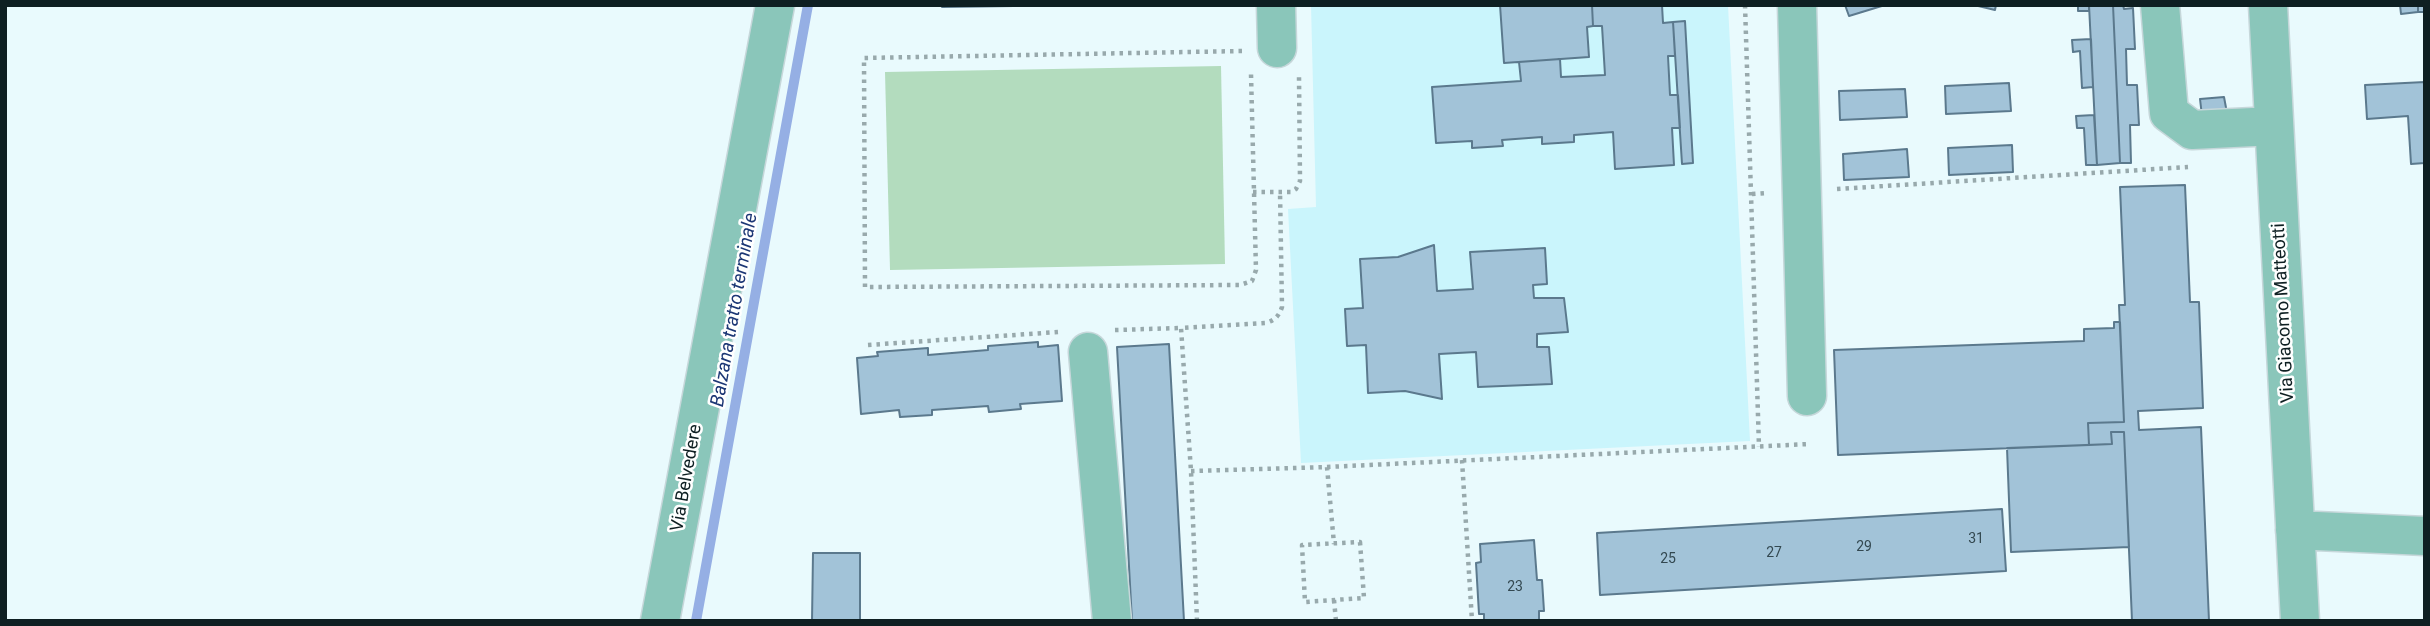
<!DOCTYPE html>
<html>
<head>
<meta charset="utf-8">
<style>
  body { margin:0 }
  #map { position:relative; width:2430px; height:626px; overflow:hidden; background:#e9fafd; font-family:Roboto,sans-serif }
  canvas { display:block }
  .frame { position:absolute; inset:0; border:7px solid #0e1f22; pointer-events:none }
</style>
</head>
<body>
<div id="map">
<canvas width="2430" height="626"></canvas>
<div class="frame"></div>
</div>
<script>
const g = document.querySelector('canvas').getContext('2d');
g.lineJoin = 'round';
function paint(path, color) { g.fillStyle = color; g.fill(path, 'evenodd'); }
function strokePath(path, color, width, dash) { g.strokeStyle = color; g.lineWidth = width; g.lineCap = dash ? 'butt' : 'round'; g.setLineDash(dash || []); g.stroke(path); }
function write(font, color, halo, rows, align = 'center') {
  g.font = font + ' Roboto,sans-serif'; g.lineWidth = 5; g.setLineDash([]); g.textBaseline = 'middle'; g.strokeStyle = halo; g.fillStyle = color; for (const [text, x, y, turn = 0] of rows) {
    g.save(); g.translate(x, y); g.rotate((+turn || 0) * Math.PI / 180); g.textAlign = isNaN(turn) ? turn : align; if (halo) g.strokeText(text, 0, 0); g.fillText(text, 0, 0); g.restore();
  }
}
const built = new Path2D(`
  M 1311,5 L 1728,5 L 1750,441 L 1301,463 L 1288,209 L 1316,207 Z`);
const green = new Path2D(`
  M 1221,66 L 1225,264 L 890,270 L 885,72 Z`);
const stream = new Path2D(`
  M 696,621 L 808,5`);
const building = new Path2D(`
  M 942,5 L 1014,5 L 1014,6 L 942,7 Z
  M 1500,5 L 1592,5 L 1593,26 L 1587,27 L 1589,57 L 1504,63 Z
  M 1592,5 L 1662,5 L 1663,23 L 1673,22 L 1675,56 L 1668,56 L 1670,95 L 1678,95 L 1680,128 L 1672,128 L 1674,165 L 1615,169 L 1613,132 L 1574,135 L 1574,142 L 1542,144 L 1542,137 L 1502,140 L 1503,146 L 1472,148 L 1472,141 L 1436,143 L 1432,87 L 1521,81 L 1519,62 L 1560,59 L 1561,77 L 1605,75 L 1602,26 L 1593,26 Z
  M 1845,5 L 1885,5 L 1849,16 Z
  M 1974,5 L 1996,5 L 1995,10 Z
  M 2078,5 L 2089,5 L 2089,11 L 2078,11 Z
  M 2089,5 L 2113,5 L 2120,163 L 2097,165 Z
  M 2113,5 L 2123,5 L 2124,9 L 2133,8 L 2135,49 L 2126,49 L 2127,85 L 2137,85 L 2139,125 L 2130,125 L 2131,163 L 2120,163 Z
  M 2400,5 L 2418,5 L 2418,12 L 2401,14 Z
  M 2418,5 L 2425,5 L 2425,12 L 2418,12 Z
  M 1685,21 L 1693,163 L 1682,164 L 1673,22 Z
  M 2091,39 L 2093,87 L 2082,88 L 2080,51 L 2073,52 L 2072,40 Z
  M 2425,82 L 2425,163 L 2411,164 L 2408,116 L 2367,119 L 2365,85 Z
  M 2009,83 L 2011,111 L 1946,114 L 1945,86 Z
  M 1905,89 L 1907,117 L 1840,120 L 1839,91 Z
  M 2224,97 L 2227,113 L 2202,116 L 2200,99 Z
  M 2094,115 L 2097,165 L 2086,165 L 2084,128 L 2077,128 L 2076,116 Z
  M 2012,145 L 2013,172 L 1949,175 L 1948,148 Z
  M 1907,149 L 1909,177 L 1844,180 L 1843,154 Z
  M 2185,185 L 2190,302 L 2199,302 L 2203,408 L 2138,411 L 2139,430 L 2201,427 L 2209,621 L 2132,621 L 2124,432 L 2111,432 L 2112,444 L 2089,445 L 2088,423 L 2124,422 L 2119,305 L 2125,305 L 2120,187 Z
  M 1434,245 L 1437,291 L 1473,289 L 1470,252 L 1545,248 L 1547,284 L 1533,285 L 1534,298 L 1564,298 L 1568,332 L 1537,334 L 1537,347 L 1549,347 L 1552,384 L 1478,387 L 1476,352 L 1439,354 L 1442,399 L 1405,391 L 1368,393 L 1366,345 L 1347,346 L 1345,309 L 1363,308 L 1360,259 L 1398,257 Z
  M 2114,322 L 2120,322 L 2124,422 L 2088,423 L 2089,445 L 1838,455 L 1834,350 L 2084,341 L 2084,329 L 2114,328 Z
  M 1038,342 L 1038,347 L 1058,345 L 1062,401 L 1020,404 L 1021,409 L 989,412 L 988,406 L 932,410 L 932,415 L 900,417 L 899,410 L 861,414 L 857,358 L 878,356 L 877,352 L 928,348 L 928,355 L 988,350 L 988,346 Z
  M 1169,344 L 1184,621 L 1132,621 L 1117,347 Z
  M 2111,432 L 2124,432 L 2129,547 L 2011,552 L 2007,448 L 2112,444 Z
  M 2002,509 L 2006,571 L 1600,595 L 1597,533 Z
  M 1534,540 L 1537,580 L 1542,580 L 1544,611 L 1539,611 L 1539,621 L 1484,621 L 1484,614 L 1479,614 L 1476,563 L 1481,562 L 1480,544 Z
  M 813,553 L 860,553 L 860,621 L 812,621 Z`);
const path = new Path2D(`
  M 1745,5 L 1759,447
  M 1242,51 L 864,58 L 865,287 L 1240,285 L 1252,281 L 1256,270 L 1251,74
  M 1837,189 L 2188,167
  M 1253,192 L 1291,192 L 1296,189 L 1300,181 L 1299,76
  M 1752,194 L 1766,193
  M 1115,330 L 1181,328
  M 868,345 L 1058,332
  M 1462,460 L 1472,621
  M 1327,467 L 1810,444
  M 1191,471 L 1327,467 L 1334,544
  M 1360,542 L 1364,598 L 1305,602 L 1302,545 Z
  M 1334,600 L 1336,621
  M 1197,621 L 1191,471 L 1181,328 L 1266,323 C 1275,320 1279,316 1282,307 L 1280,192`);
const minor = new Path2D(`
  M 1276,5 L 1277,48
  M 1797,5 L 1807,396
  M 2160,5 L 2169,113 L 2192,130 L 2274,126
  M 2268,5 L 2300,621
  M 1088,352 L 1112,621
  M 2295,530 L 2425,536
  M 660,621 L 775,5`);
const numberNames = [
  ["31",1976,539],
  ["29",1864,547],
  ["27",1774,553],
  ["25",1668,559],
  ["23",1515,587]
];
const streetNames = [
  ["Via Giacomo Matteotti",2284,313,-93],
  ["Via Belvedere",687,478,-80]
];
const waterNames = [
  ["Balzana tratto terminale",735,310,-80]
];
paint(built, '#caf5fc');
paint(green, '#b3dcbe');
strokePath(stream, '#95afe4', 10);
paint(building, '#a2c3d8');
strokePath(building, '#5b798d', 2);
strokePath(minor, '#c6d7da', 41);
strokePath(path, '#98a9ac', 4.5, [3.5, 5]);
strokePath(minor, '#8ac6ba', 38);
write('14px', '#334850', null, numberNames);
write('18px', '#0e1f22', '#fff', streetNames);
write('italic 19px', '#1c3775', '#fff', waterNames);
</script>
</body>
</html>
